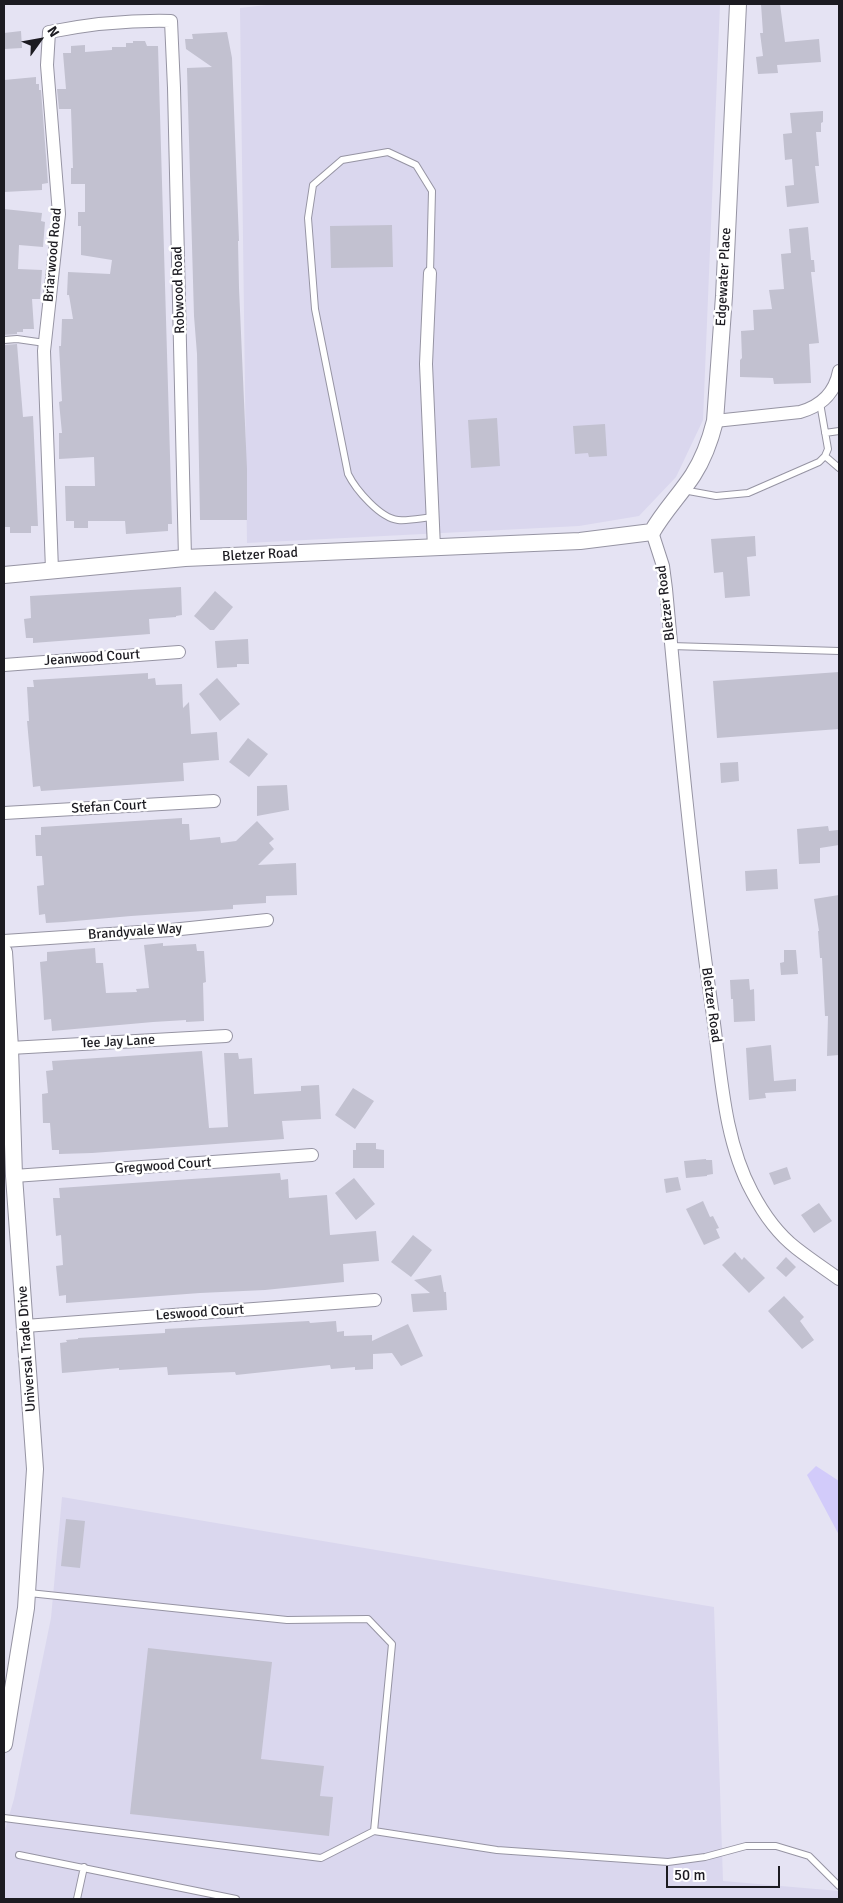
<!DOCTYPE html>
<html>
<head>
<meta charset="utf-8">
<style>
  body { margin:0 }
  #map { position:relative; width:843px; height:1903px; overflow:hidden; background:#e5e3f3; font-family:Signika,sans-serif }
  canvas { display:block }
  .frame { position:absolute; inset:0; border:5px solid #1c1b21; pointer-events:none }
  .north { position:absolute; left:15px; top:15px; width:50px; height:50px; -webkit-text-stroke:4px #fff; paint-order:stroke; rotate:58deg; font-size:14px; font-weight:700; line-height:20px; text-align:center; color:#1c1b21 }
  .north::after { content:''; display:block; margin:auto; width:18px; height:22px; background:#1c1b21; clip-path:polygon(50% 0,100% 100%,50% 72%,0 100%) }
  .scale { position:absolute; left:666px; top:1866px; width:114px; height:22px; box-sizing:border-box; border:2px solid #1c1b21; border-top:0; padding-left:6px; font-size:15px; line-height:18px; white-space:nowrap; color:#1c1b21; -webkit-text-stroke:4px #fff; paint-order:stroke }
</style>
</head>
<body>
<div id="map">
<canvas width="843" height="1903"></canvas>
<div class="frame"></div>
<div class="north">N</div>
<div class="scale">50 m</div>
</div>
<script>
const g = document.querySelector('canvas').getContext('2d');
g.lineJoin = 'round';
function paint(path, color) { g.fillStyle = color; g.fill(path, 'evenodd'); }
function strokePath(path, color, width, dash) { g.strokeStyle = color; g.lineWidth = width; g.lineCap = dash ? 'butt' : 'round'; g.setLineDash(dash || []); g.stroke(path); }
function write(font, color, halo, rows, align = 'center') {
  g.font = font + ' Signika,sans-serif'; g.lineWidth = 5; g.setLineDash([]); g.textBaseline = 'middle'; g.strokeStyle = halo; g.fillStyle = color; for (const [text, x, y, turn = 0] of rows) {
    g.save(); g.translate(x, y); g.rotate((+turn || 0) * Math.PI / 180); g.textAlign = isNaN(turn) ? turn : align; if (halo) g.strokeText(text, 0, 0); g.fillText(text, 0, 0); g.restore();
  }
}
const built = new Path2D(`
  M 275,4 L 720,4 L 703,420 L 676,477 L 639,516 L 579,526 L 247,543 L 240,8 Z
  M 62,1497 L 714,1607 L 723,1881 L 839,1891 L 839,1899 L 4,1899 L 4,1833 L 14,1799 L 51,1618 Z`);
const green = new Path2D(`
  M 816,1466 L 839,1481 L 839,1535 L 807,1475 Z`);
const building = new Path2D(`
  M 761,4 L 780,4 L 785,42 L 819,39 L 821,62 L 777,65 L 778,73 L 758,74 L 756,57 L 763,56 L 760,33 L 763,33 Z
  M 21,31 L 22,48 L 4,49 L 4,33 Z
  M 227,32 L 232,58 L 239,241 L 238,241 L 239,288 L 247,469 L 247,520 L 200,520 L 197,354 L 194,316 L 187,70 L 187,68 L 212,67 L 186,49 L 185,39 L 193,39 L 192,34 Z
  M 133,41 L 145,41 L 147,46 L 158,46 L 172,524 L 168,524 L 168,531 L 126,534 L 125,521 L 88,521 L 88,528 L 74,528 L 74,521 L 66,521 L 65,486 L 95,486 L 94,457 L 59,459 L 59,433 L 62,433 L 59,402 L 62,401 L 59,346 L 61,346 L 62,319 L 73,319 L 69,295 L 67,295 L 68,272 L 110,274 L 112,260 L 81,255 L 81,226 L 78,226 L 78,212 L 85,212 L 85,184 L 71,184 L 71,168 L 73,168 L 71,109 L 59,109 L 57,89 L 66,89 L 63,53 L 71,53 L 71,46 L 85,45 L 85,52 L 112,50 L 112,47 L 126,47 L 126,43 L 133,43 Z
  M 36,77 L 36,84 L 39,84 L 39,90 L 41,90 L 48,183 L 42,184 L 42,190 L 4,192 L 4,80 Z
  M 823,111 L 823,122 L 821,123 L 821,132 L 816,132 L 819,166 L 815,166 L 819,203 L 787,207 L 785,186 L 794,185 L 792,159 L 785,160 L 783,134 L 792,133 L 790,113 Z
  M 4,209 L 42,213 L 41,221 L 45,222 L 43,247 L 19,245 L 18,269 L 42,270 L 40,299 L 32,299 L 34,329 L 23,329 L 23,332 L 17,332 L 17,334 L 4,335 Z
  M 392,225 L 393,267 L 331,268 L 330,226 Z
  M 808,227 L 811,260 L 814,260 L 815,272 L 811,272 L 819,343 L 809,344 L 811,383 L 774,384 L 773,378 L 740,377 L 740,360 L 742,358 L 741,331 L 754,330 L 753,310 L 772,309 L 769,290 L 784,289 L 781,254 L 791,253 L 789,229 Z
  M 17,344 L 23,417 L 33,416 L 38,526 L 31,526 L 31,533 L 10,533 L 10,527 L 4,527 L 4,345 Z
  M 497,418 L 500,466 L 471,468 L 468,420 Z
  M 605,424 L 607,456 L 589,457 L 588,453 L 575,454 L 573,426 Z
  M 755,536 L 756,556 L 747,557 L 750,596 L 725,598 L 723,572 L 714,573 L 711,539 Z
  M 181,587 L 182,615 L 176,616 L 176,617 L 149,619 L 150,634 L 33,643 L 33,638 L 26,638 L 24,619 L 31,618 L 30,596 Z
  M 215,591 L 233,607 L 214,630 L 210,630 L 194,616 Z
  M 248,639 L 249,664 L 237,664 L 237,667 L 217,668 L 215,641 Z
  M 839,672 L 839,729 L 717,738 L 713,681 Z
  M 148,673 L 148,679 L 155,678 L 156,685 L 182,684 L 183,708 L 189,702 L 191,734 L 217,732 L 219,760 L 183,763 L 184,781 L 41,791 L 40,786 L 33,787 L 27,721 L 29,721 L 27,687 L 34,687 L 33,680 Z
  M 217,678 L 240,704 L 220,721 L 199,694 Z
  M 248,738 L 268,754 L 249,777 L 229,762 Z
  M 738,762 L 739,781 L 721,783 L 720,763 Z
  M 287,785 L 289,810 L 257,816 L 257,786 Z
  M 182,818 L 182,824 L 189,824 L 190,840 L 220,837 L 221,843 L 236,841 L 257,821 L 274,839 L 269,843 L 274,849 L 258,865 L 296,863 L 297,895 L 266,896 L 266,903 L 233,905 L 233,909 L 131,916 L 64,922 L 46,923 L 45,914 L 39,915 L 37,886 L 44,885 L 42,856 L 36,856 L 35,835 L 41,835 L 41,827 Z
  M 828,826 L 829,831 L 838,830 L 839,845 L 820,848 L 820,863 L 799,864 L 797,829 Z
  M 777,869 L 778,889 L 746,891 L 745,871 Z
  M 839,895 L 839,1055 L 827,1056 L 828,1016 L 825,1016 L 822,958 L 820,958 L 818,931 L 819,931 L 814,899 Z
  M 163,943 L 163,946 L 196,944 L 197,951 L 204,951 L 206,982 L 203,983 L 204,1021 L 186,1022 L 186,1020 L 153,1022 L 52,1031 L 51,1019 L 44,1020 L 43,1001 L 40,962 L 47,961 L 47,952 L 95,948 L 96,963 L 103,963 L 106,993 L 137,992 L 136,989 L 149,988 L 144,945 Z
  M 784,950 L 796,950 L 798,974 L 781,975 L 780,963 L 784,962 Z
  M 749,979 L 750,990 L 754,989 L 755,1021 L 734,1022 L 733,999 L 731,999 L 730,980 Z
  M 771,1045 L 774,1081 L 796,1079 L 796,1091 L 765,1093 L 766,1098 L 749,1100 L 746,1048 Z
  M 202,1051 L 209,1128 L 228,1127 L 224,1053 L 238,1053 L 239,1059 L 252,1058 L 254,1094 L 301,1091 L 301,1086 L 319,1085 L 321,1119 L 282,1121 L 284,1139 L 92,1153 L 59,1154 L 59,1150 L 52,1150 L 50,1123 L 43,1123 L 42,1094 L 48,1093 L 46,1071 L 53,1070 L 52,1061 Z
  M 353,1088 L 374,1101 L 355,1129 L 335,1115 Z
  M 356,1143 L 376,1143 L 376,1149 L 384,1150 L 384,1168 L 353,1168 L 353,1150 L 356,1150 Z
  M 706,1159 L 706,1160 L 712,1160 L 713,1174 L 707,1175 L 707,1176 L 686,1178 L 684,1161 Z
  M 787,1167 L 791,1179 L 774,1185 L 769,1173 Z
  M 280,1173 L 281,1180 L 288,1179 L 289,1198 L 327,1195 L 330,1235 L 376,1231 L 379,1261 L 343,1264 L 344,1282 L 265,1290 L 200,1293 L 66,1303 L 66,1295 L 59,1296 L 56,1266 L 63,1265 L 61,1235 L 56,1236 L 53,1198 L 60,1198 L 59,1188 Z
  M 678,1177 L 681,1190 L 666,1193 L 664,1179 Z
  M 354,1178 L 375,1204 L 356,1220 L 335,1193 Z
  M 703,1201 L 710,1217 L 713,1216 L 719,1228 L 716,1229 L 720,1238 L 704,1245 L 686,1209 Z
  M 819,1203 L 832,1221 L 814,1233 L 801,1215 Z
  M 413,1235 L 432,1250 L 411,1277 L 391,1262 Z
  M 735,1252 L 742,1260 L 744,1257 L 765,1278 L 749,1293 L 722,1265 Z
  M 786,1257 L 796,1267 L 786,1277 L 776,1268 Z
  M 441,1275 L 444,1292 L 446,1292 L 447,1310 L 413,1312 L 411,1294 L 430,1293 L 414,1280 Z
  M 784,1296 L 804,1317 L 800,1321 L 814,1340 L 802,1349 L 768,1311 Z
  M 309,1321 L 310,1323 L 336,1321 L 337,1332 L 344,1331 L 344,1336 L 372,1335 L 372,1341 L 408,1324 L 423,1356 L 401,1366 L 392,1353 L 373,1354 L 373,1369 L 355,1370 L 355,1367 L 331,1369 L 330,1365 L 236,1375 L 235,1372 L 168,1375 L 167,1367 L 119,1370 L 119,1368 L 62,1373 L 60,1343 L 67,1342 L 66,1340 L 78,1339 L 78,1338 L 165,1333 L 165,1329 Z
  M 66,1519 L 85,1521 L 80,1568 L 61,1566 Z
  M 148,1648 L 272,1662 L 261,1759 L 324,1766 L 320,1796 L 333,1797 L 329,1836 L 130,1814 Z`);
const service = new Path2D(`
  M 430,273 L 432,191 L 416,165 L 388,152 L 342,160 L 313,185 L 308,218 L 315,309 L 348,474 C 356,490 380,518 398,520 C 409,521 422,518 433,517
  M 4,340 L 17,339 L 45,343
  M 825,433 L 839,431
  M 825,456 L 839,468
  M 683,490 L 716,496 L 748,493 L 819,462 L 825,456 L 828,449 L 820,403
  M 671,646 L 839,651
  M 29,1593 L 287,1620 L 368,1619 L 392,1644 L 374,1831
  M 4,1818 L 321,1858 L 374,1831 L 497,1850 L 668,1862 L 705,1857 L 746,1846 L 776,1846 L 809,1856 L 839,1886
  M 19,1855 L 236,1899
  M 77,1899 L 84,1867`);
const minor = new Path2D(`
  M 430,273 L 426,364 L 434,548
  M 715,421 L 800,412 C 821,406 835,393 839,371
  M 652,532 L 663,566 L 666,589 C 679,730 692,870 712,1009 C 721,1070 723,1138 752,1192 C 763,1213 778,1234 796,1248 C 810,1259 825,1269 839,1279
  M 52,570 L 44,351 L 59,214 L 47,65 L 49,32 C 90,24 129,20 171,21 L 174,88 L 185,558
  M 4,665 L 179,652
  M 4,813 L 214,801
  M 4,941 L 171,930 L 267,920
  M 10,1048 L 226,1036
  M 14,1176 L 312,1155
  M 25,1326 L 375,1300`);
const tertiary = new Path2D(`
  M 4,575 L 185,558 L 580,541 L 652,532 C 664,511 680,495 693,475 C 704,458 710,441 715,421 L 724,296 L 738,4
  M 4,952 L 10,1048 L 14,1176 L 35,1469 L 26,1608 L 4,1744`);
const streetNames = [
  ["Briarwood Road",53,255,-85],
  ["Edgewater Place",724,277,-87],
  ["Robwood Road",179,290,-92],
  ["Bletzer Road",260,555,-3],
  ["Bletzer Road",666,603,-97],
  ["Jeanwood Court",92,658,-4],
  ["Stefan Court",109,807,-3],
  ["Brandyvale Way",135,932,-4],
  ["Bletzer Road",711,1005,82],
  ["Tee Jay Lane",118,1042,-3],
  ["Gregwood Court",163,1166,-4],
  ["Leswood Court",200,1313,-4],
  ["Universal Trade Drive",27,1349,-94]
];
paint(built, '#dad7ee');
paint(green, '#d2cbfa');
paint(building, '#c2c1d0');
strokePath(service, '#9694a3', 8);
strokePath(minor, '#9694a3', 14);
strokePath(tertiary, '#9694a3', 18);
strokePath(service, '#fff', 6);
strokePath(minor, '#fff', 12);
strokePath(tertiary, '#fff', 16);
write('14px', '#1c1b21', '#fff', streetNames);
</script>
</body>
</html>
